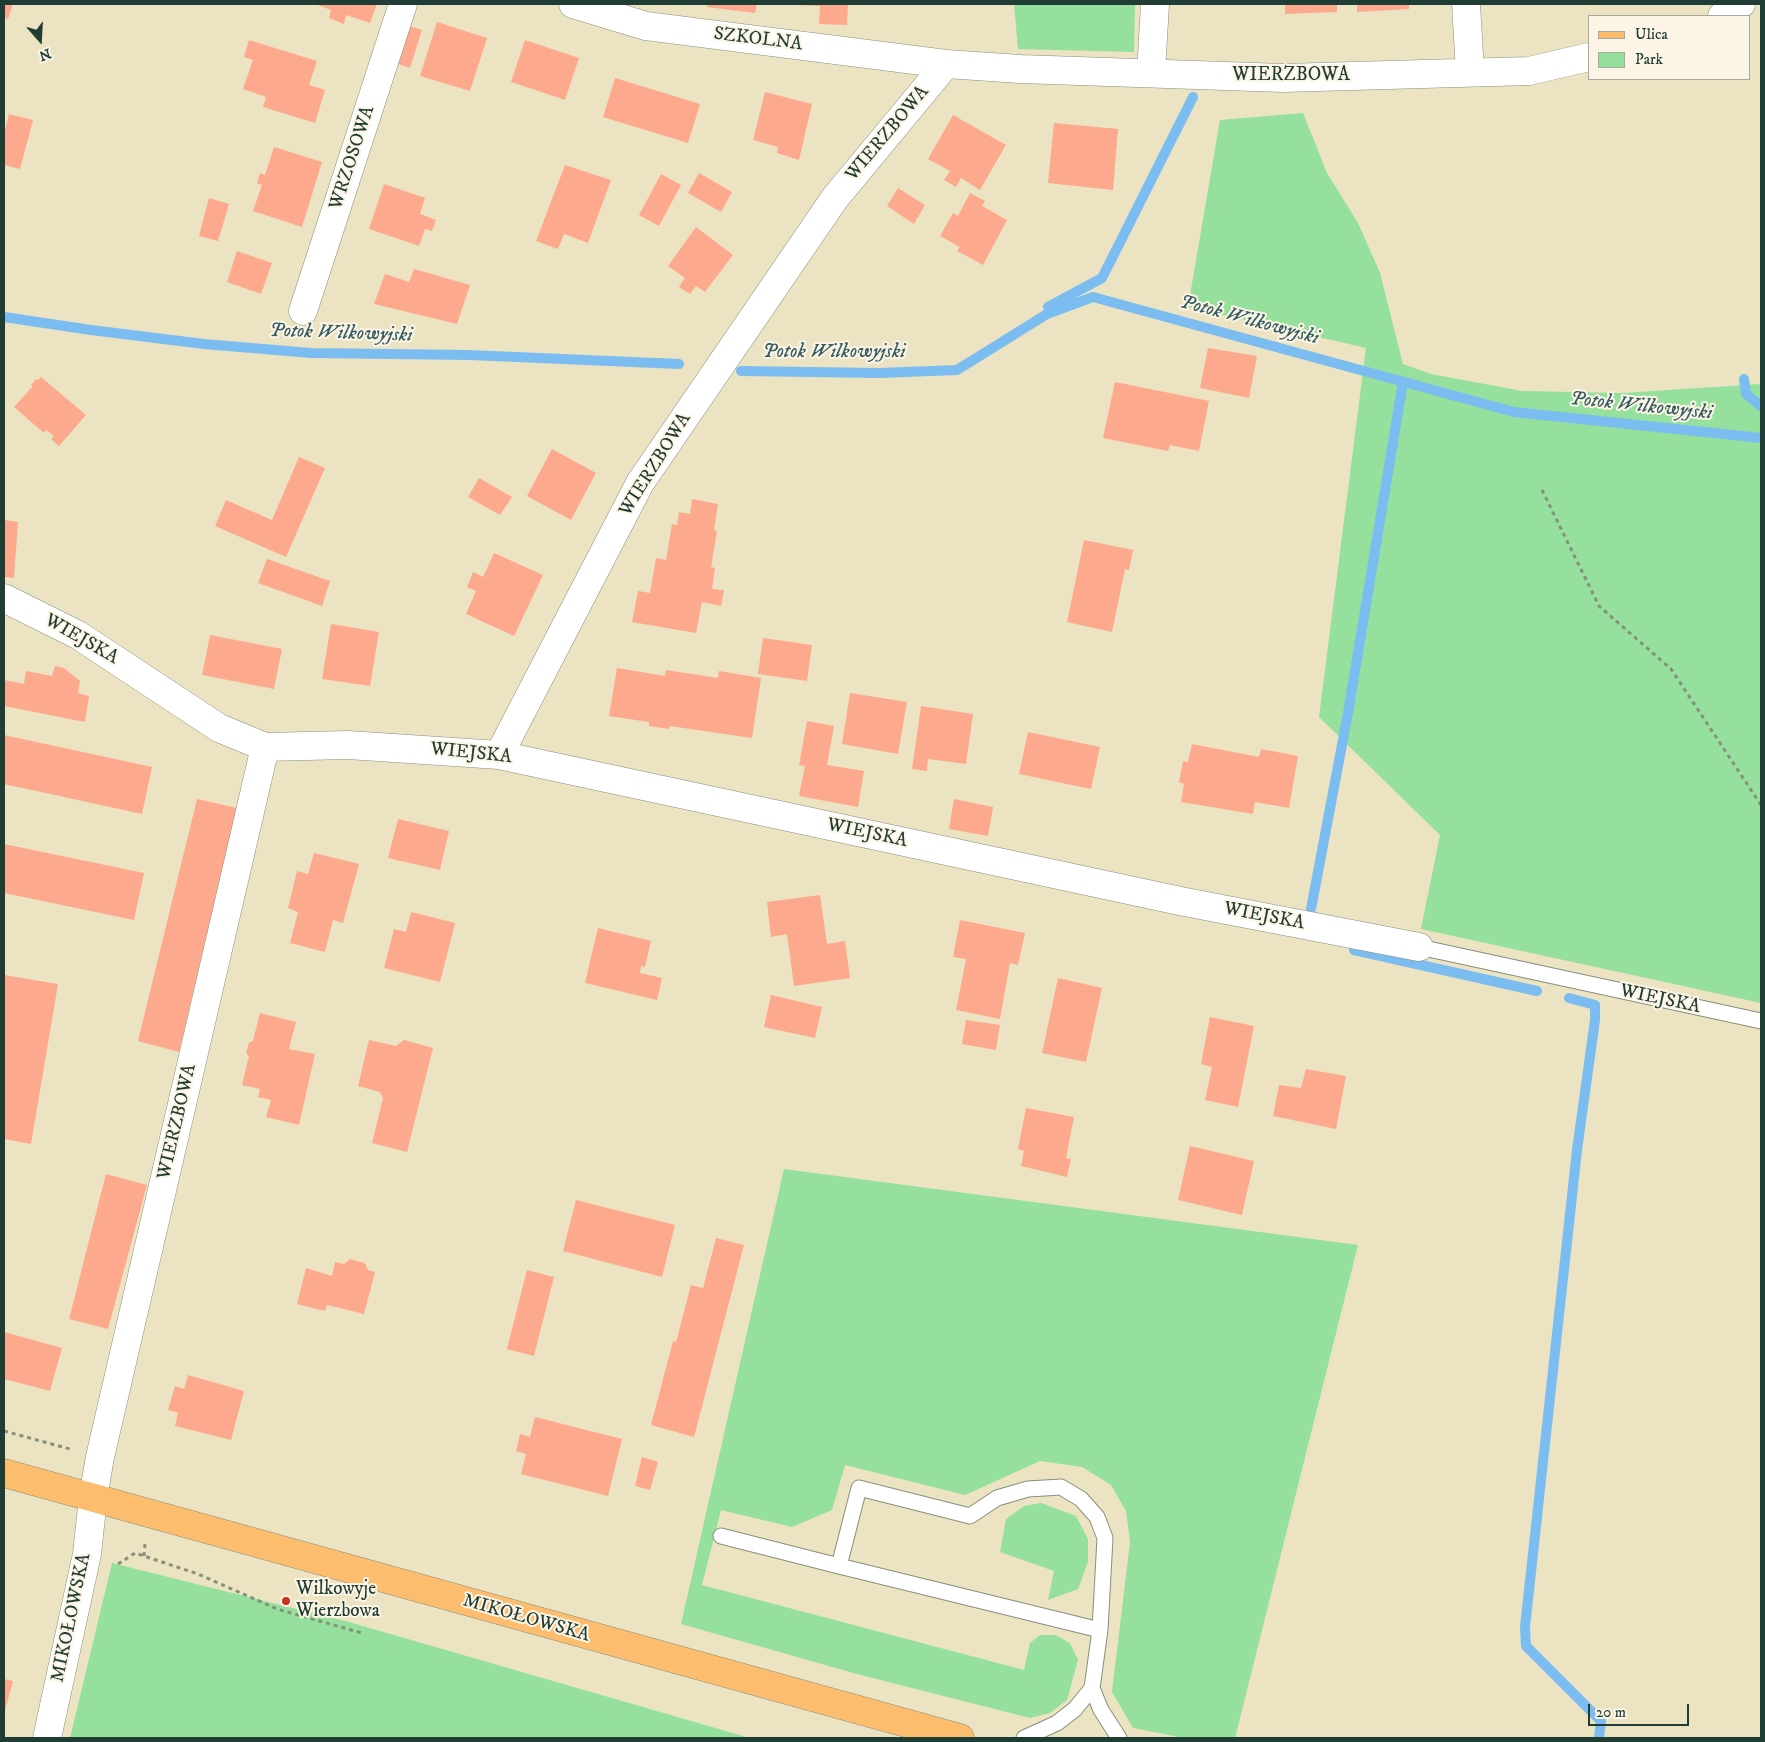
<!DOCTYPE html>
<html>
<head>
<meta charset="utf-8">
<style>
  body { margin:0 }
  #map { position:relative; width:1765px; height:1742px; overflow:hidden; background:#ece3c3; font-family:"IM FELL DW Pica",serif }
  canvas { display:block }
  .frame { position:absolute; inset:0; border:5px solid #1f3d34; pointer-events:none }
  .legend { position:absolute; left:1588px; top:15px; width:162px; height:65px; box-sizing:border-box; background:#fcf5e5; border:1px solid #a4ab9e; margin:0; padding:6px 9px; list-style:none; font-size:15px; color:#1f3d34 }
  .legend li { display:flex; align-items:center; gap:10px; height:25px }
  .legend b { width:25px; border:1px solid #a4ab9e }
  .north { position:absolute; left:15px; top:15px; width:50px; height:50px; -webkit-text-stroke:4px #fcf5e5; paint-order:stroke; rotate:161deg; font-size:14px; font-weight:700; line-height:20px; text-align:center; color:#1f3d34 }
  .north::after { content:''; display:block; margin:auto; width:18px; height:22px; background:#1f3d34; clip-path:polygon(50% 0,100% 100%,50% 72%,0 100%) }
  .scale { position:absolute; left:1588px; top:1704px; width:101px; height:22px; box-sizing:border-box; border:2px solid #1f3d34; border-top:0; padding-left:6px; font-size:15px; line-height:18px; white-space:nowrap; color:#1f3d34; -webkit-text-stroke:4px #fcf5e5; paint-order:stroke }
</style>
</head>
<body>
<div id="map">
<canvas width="1765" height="1742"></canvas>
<div class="frame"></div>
<ul class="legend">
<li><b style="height:6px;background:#fcbd6f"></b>Ulica</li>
<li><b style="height:14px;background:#94e09c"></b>Park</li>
</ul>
<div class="north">N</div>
<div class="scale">20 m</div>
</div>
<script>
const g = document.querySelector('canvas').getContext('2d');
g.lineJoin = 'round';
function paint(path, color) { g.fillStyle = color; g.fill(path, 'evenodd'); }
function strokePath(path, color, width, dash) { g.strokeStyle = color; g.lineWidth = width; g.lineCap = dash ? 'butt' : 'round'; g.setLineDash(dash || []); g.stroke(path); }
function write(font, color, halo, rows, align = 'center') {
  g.font = font + ' "IM FELL DW Pica",serif'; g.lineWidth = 4; g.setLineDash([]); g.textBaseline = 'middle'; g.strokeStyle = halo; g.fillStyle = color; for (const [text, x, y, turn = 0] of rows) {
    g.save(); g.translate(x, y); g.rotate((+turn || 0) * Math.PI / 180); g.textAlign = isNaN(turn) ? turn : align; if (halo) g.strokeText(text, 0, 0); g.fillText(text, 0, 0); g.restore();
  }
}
const green = new Path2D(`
  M 1014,4 L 1135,4 L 1134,52 L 1018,49 Z
  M 1303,113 L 1327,173 L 1358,223 L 1380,273 L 1403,364 L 1431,374 L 1522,391 L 1622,393 L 1761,384 L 1761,1003 L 1421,929 L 1440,835 L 1319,717 L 1366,348 L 1188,307 L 1220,120 Z
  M 784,1169 L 1358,1245 L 1235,1738 L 1184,1738 L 1133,1728 L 1112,1692 L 1130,1542 L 1126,1511 L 1111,1485 L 1082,1467 L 1040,1461 L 965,1495 L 845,1465 L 832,1510 L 792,1527 L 721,1510 L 702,1585 L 1024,1670 L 1030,1643 L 1040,1635 L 1055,1635 L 1070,1643 L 1078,1660 L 1067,1700 L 1050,1713 L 1030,1718 L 857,1674 L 681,1624 Z
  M 1041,1503 L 1076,1516 L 1088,1539 L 1088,1562 L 1078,1589 L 1048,1600 L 1054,1571 L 1000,1552 L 1006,1519 L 1024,1506 Z
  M 112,1563 L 349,1622 L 750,1738 L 70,1738 Z`);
const stream = new Path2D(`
  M 1048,307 L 1102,278 L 1193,97
  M 4,317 L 91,330 L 204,344 L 311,353 L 469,355 L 679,364
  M 741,371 L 879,373 L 957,370 L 1047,314 L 1093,297 L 1514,412 L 1761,438
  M 1744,379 L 1746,394 L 1761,406
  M 1311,909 L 1348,713 L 1403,382
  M 1354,950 L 1537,991
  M 1569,998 L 1595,1005 L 1595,1020 L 1577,1150 L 1525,1627 L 1526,1646 L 1601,1721 L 1599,1738`);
const building = new Path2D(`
  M 4,4 L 13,4 L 8,19 L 4,18 Z
  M 315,4 L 377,4 L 370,23 L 346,15 L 344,24 L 329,18 L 331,10 Z
  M 707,4 L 757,4 L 755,13 L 707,7 Z
  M 799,4 L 848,4 L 847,25 L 819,24 L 820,6 L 799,5 Z
  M 1285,4 L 1337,4 L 1337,12 L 1285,14 Z
  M 1357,4 L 1409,4 L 1409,9 L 1357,12 Z
  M 437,22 L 487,38 L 470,91 L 420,76 Z
  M 406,25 L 422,30 L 410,68 L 393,62 Z
  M 249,40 L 317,61 L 309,85 L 325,90 L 315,123 L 263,107 L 266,97 L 243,89 L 253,60 L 244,57 Z
  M 525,40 L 579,58 L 565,100 L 511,82 Z
  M 615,78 L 700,104 L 688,143 L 603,117 Z
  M 765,92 L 812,104 L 799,160 L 777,153 L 778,147 L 753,140 Z
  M 9,114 L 33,120 L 20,169 L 4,165 L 4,134 Z
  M 953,115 L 1006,145 L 980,190 L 961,178 L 956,187 L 944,180 L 950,171 L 928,159 Z
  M 1054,123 L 1118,129 L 1113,190 L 1048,183 Z
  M 274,147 L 322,162 L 302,227 L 253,211 L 262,185 L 257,183 L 260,173 L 265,175 Z
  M 565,165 L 611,180 L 588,243 L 564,234 L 558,249 L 536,241 Z
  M 699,173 L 732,192 L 721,212 L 688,193 Z
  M 661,174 L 681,185 L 659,226 L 639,215 Z
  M 384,184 L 425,198 L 420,214 L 436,220 L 432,231 L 425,229 L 419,246 L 369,229 Z
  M 898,188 L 925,205 L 914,224 L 887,206 Z
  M 970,193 L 985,201 L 982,206 L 1007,220 L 983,265 L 957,251 L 960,247 L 940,236 L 953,213 L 958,216 Z
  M 209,198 L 229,204 L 218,241 L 199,236 Z
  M 696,227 L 733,255 L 705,292 L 696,286 L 690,294 L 679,287 L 685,278 L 668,266 Z
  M 237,251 L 272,263 L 261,294 L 227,282 Z
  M 414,269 L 470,285 L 457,324 L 374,304 L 385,274 L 409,282 Z
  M 1208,348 L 1257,356 L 1249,398 L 1200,388 Z
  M 41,377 L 86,415 L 59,446 L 51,439 L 54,436 L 46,430 L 44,433 L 14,407 L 33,386 L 31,385 L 36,379 L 38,380 Z
  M 1115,382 L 1209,401 L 1199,451 L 1170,445 L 1168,451 L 1103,438 Z
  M 552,449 L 596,473 L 571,520 L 527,496 Z
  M 299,457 L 325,468 L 286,557 L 215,526 L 226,500 L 272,520 Z
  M 479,478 L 512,497 L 500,515 L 468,497 Z
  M 692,499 L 718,504 L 714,530 L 717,531 L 711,567 L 715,568 L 712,589 L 724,590 L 721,606 L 702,602 L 696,633 L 632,622 L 638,591 L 650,593 L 656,558 L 666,560 L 672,524 L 677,525 L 679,512 L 690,514 Z
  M 4,520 L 18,522 L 14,578 L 4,577 Z
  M 1084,540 L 1133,550 L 1129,570 L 1125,569 L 1112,632 L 1067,622 Z
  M 494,553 L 543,575 L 514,636 L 466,614 L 476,591 L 467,587 L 473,572 L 483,577 Z
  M 267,559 L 330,581 L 322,606 L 258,583 Z
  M 331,624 L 379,632 L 370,686 L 322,679 Z
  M 210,635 L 282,649 L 274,689 L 202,675 Z
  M 763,638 L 812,645 L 807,681 L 758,674 Z
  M 55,666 L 64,668 L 80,681 L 78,693 L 89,696 L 85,722 L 4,706 L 4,680 L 24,684 L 26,671 L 52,676 Z
  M 617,668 L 665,676 L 666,670 L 718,678 L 719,671 L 761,678 L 752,738 L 670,726 L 669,729 L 649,726 L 649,722 L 609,716 Z
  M 850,693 L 907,702 L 898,754 L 842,744 Z
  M 921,706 L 973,714 L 966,764 L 928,759 L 927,771 L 912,769 Z
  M 807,721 L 834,726 L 827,765 L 864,771 L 858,807 L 799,796 L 805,766 L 799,765 Z
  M 1028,732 L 1100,747 L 1091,789 L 1019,774 Z
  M 4,735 L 152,767 L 142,814 L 4,784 Z
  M 1192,744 L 1259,757 L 1261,749 L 1298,756 L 1289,808 L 1255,802 L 1253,814 L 1181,802 L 1184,784 L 1179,782 L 1183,761 L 1188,762 Z
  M 197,799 L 237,808 L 179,1052 L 138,1041 Z
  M 954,799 L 993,807 L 988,836 L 949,829 Z
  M 398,819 L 449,831 L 440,870 L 388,858 Z
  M 4,844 L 144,873 L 134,920 L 4,893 Z
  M 314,853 L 359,864 L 343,923 L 333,920 L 325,952 L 290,943 L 298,912 L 288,908 L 297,871 L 308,874 Z
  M 820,895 L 827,944 L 845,941 L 850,978 L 794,986 L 787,934 L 771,937 L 767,902 Z
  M 411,912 L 455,923 L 440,982 L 384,968 L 394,929 L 406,932 Z
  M 960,920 L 1025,933 L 1018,965 L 1010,963 L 1000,1019 L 956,1010 L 966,959 L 953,957 Z
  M 598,928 L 651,941 L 645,967 L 641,966 L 640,973 L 662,978 L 657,1000 L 585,983 Z
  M 4,975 L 58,984 L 31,1144 L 4,1139 Z
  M 1058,978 L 1102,988 L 1086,1062 L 1042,1053 Z
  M 771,995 L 822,1007 L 815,1038 L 764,1027 Z
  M 260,1013 L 296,1022 L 289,1049 L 315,1054 L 299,1125 L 266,1117 L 271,1100 L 258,1097 L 260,1089 L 242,1085 L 249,1056 L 246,1053 L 249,1043 L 253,1041 Z
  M 1210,1017 L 1254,1026 L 1238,1107 L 1205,1100 L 1212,1067 L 1201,1064 Z
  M 966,1020 L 1000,1025 L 996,1050 L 962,1044 Z
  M 369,1040 L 396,1046 L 404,1040 L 433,1048 L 407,1152 L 372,1143 L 383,1098 L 380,1092 L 358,1086 Z
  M 1306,1069 L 1346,1076 L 1336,1129 L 1273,1116 L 1279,1085 L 1301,1088 Z
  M 1026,1108 L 1074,1117 L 1066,1158 L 1071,1159 L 1067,1177 L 1021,1166 L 1024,1151 L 1018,1149 Z
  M 1190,1146 L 1254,1161 L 1242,1215 L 1178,1200 Z
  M 106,1174 L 147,1185 L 108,1329 L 69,1319 Z
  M 576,1200 L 675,1225 L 662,1277 L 563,1251 Z
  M 716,1238 L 744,1245 L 694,1437 L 651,1425 L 673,1341 L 676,1342 L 691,1285 L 703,1288 Z
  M 350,1259 L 365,1263 L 368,1270 L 375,1272 L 364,1314 L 327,1305 L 325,1311 L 297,1304 L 306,1268 L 332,1276 L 335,1262 L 344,1264 Z
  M 527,1270 L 554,1277 L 534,1356 L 507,1349 Z
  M 4,1332 L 62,1348 L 50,1391 L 4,1379 Z
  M 188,1375 L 244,1391 L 231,1440 L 175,1426 L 178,1413 L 168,1410 L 175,1386 L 184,1389 Z
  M 535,1417 L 622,1439 L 608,1496 L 521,1474 L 526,1454 L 516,1451 L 520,1434 L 530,1437 Z
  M 642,1457 L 658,1462 L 650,1490 L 635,1486 Z
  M 4,1679 L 13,1681 L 4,1714 Z`);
const path = new Path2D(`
  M 1542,490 L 1599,606 L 1671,669 L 1761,805
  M 4,1431 L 70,1449
  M 144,1556 L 145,1544
  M 118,1564 L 135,1553 L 198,1574 L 277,1609 L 362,1633`);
const lane = new Path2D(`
  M 1419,947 L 1761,1021
  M 721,1536 L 839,1566
  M 1092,1688 L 1101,1710 L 1119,1738
  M 1024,1738 L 1057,1723 L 1075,1709 L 1092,1688 L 1100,1630 L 1105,1538 L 1097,1517 L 1081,1499 L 1061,1487 L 1028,1489 L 997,1498 L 970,1516 L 859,1488 L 839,1566 L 1100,1630`);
const street = new Path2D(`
  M 573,4 L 646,26 L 946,64 L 1020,69 L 1283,78 L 1529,71 L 1589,57
  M 1466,4 L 1470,72
  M 1722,16 L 1741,4
  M 1151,73 L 1155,4
  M 303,311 L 403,4
  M 4,598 L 78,635 L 219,728 L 265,747 L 348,745 L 499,755 L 1180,901 L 1419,947
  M 499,755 L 640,483 L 835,198 L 946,64
  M 47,1738 L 87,1554 L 93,1498 L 100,1457 L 265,747`);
const primary = new Path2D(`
  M 4,1473 L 960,1738`);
const markers = [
  [286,1601,5,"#c8321e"]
];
const streetNames = [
  ["SZKOLNA",758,40,7],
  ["WIERZBOWA",1291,76],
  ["WIERZBOWA",888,134,-50],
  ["WRZOSOWA",353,158,-72],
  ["WIERZBOWA",656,465,-58],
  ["WIEJSKA",81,640,30],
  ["WIEJSKA",471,754,6],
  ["WIEJSKA",867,834,12],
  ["WIEJSKA",1264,917,11],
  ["WIEJSKA",1660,1000,12],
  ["WIERZBOWA",178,1122,-77],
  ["MIKOŁOWSKA",72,1618,-78],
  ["MIKOŁOWSKA",526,1619,16]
];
const poiNames = [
  ["Wilkowyje",296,1590],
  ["Wierzbowa",296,1612]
];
const waterNames = [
  ["Potok Wilkowyjski",1249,321,15],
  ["Potok Wilkowyjski",341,334,2],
  ["Potok Wilkowyjski",834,353],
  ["Potok Wilkowyjski",1641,407,6]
];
paint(green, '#94e09c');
strokePath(stream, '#7bbdf0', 10);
paint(building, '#fda98d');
strokePath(lane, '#86907c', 17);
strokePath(street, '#86907c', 29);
strokePath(primary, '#86907c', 29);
strokePath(path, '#86907c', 3, [4, 4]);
strokePath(lane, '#fff', 15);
strokePath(street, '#fff', 28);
strokePath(primary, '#fcbd6f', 28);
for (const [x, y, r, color] of markers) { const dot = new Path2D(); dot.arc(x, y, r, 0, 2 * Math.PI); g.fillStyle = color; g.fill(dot); strokePath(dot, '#fcf5e5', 2); }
write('19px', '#1f3d34', '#fcf5e5', streetNames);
write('19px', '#1f3d34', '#fcf5e5', poiNames, 'left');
write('italic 20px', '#365d63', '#fcf5e5', waterNames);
</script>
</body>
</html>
